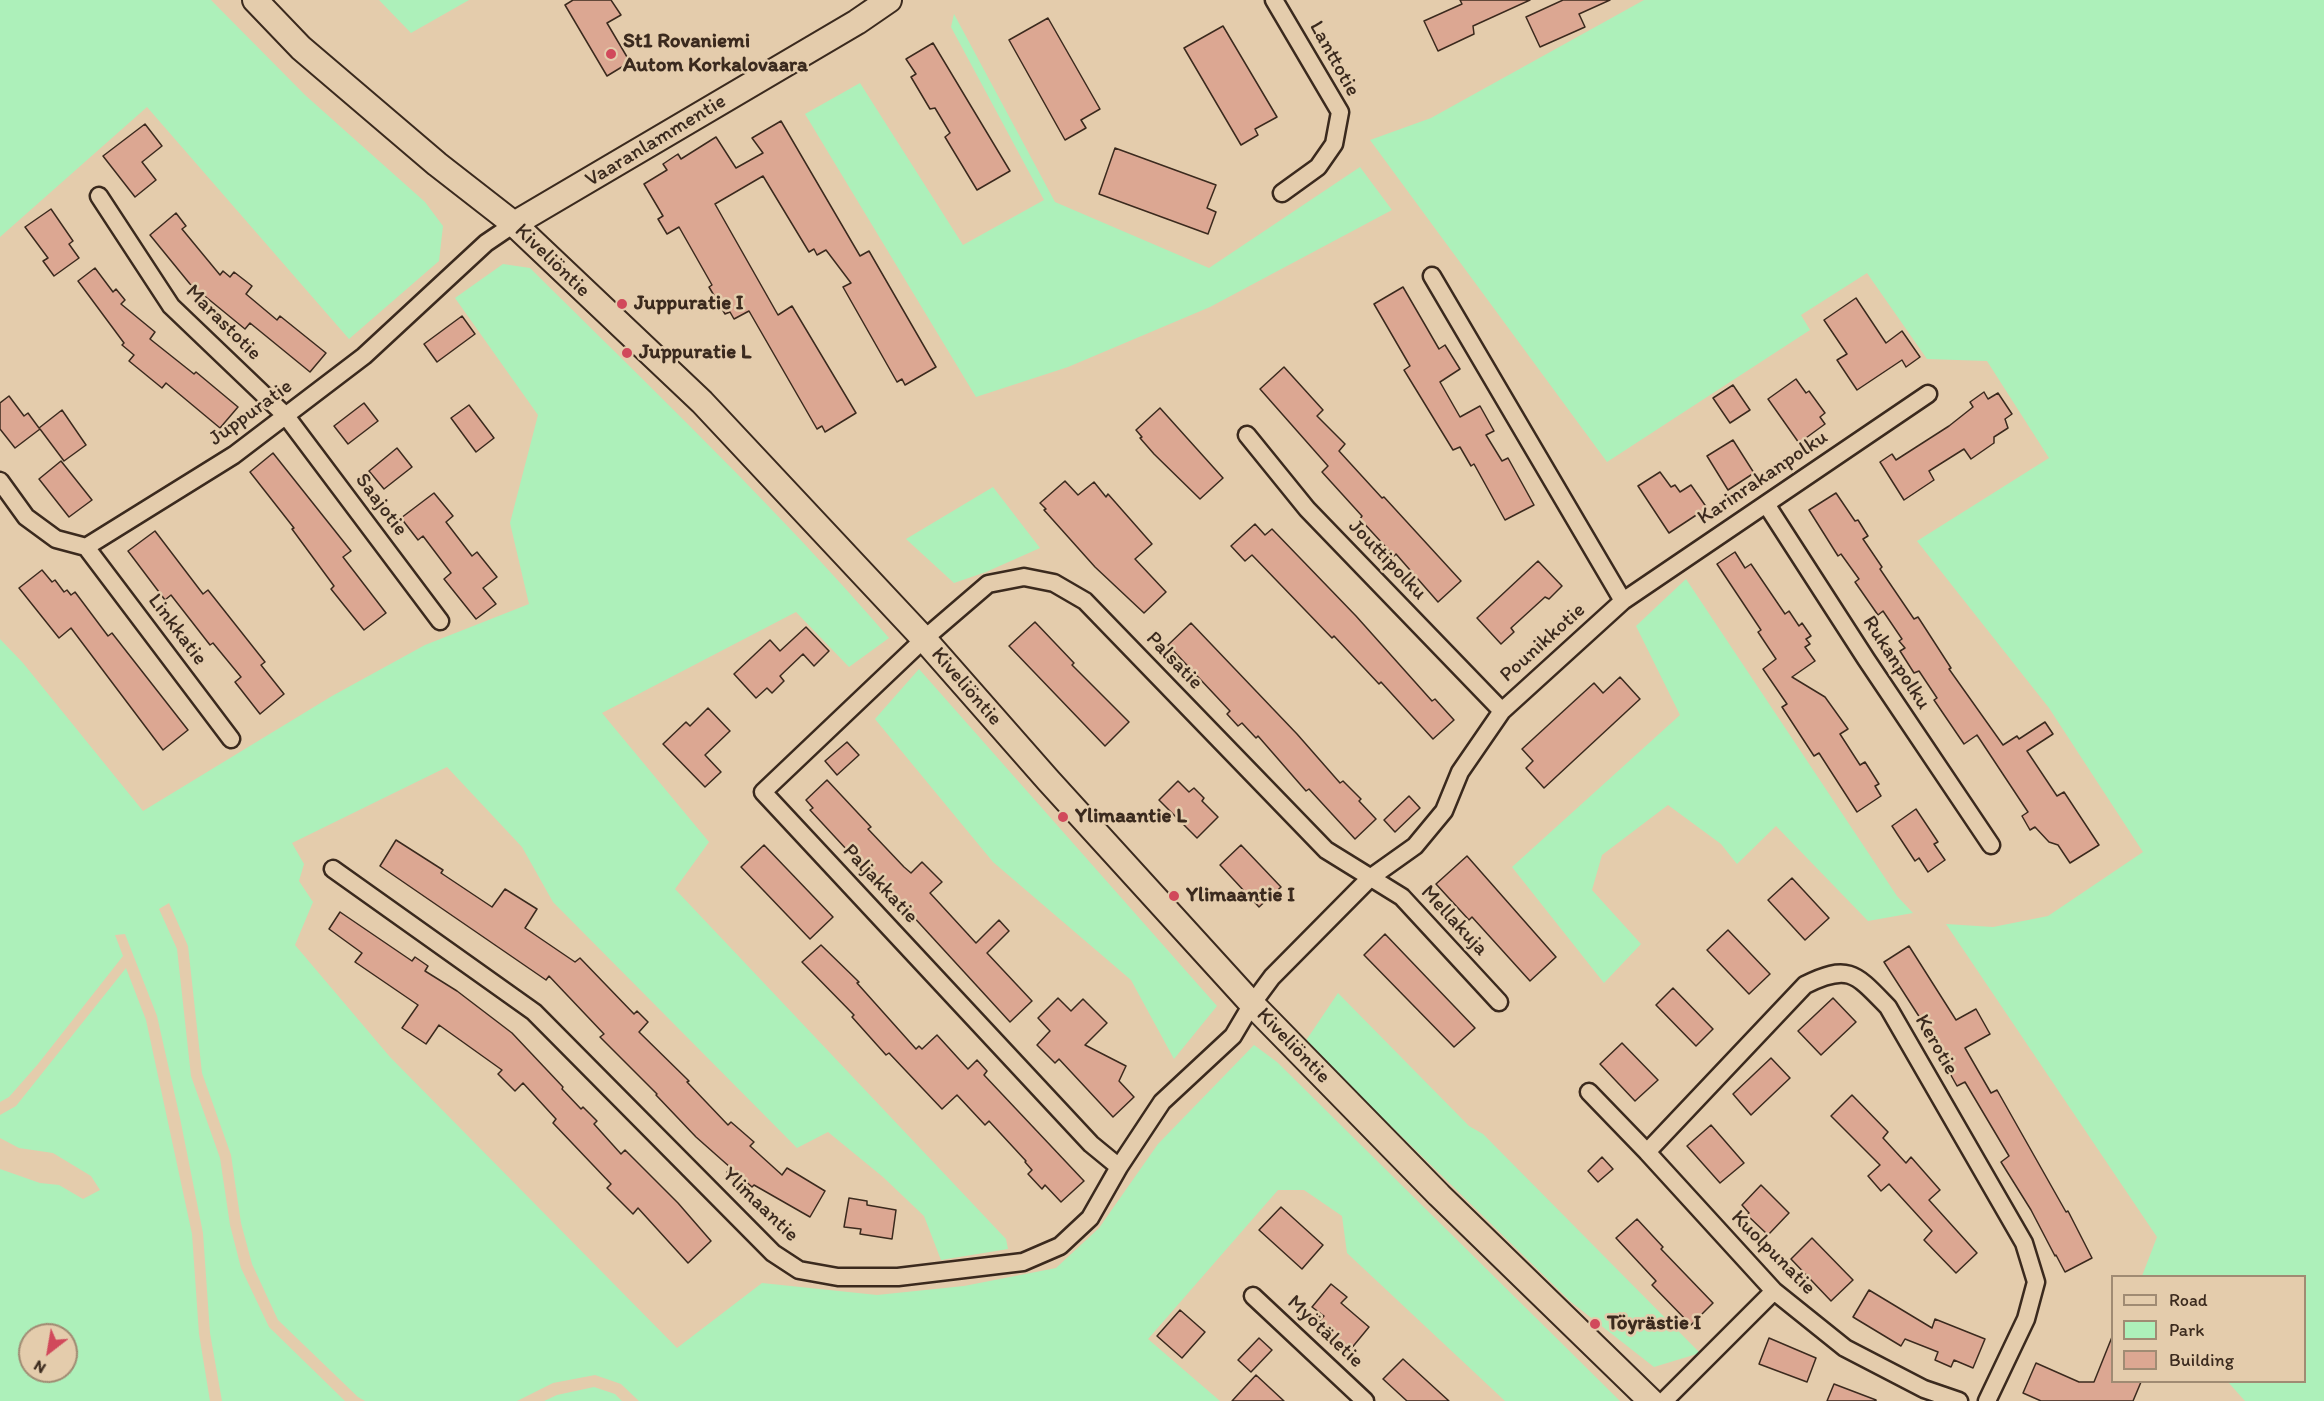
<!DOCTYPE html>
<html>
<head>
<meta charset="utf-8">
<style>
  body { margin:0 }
  #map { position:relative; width:2324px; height:1401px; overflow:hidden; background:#e4ccac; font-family:Itim,sans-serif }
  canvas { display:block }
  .legend { position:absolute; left:2111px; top:1275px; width:195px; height:108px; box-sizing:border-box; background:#e4ccac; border:2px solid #a08b73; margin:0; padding:8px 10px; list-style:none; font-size:18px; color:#3b2a1e }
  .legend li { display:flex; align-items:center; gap:12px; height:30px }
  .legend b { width:30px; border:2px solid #a08b73 }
  .north { position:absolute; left:18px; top:1323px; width:60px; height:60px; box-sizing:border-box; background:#e4ccac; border:2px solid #a08b73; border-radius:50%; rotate:211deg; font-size:16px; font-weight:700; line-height:24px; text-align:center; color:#3b2a1e }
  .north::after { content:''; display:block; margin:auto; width:21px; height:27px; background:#d1495b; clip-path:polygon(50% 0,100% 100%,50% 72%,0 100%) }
</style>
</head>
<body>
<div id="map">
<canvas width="2324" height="1401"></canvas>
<ul class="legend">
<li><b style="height:8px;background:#e4ccac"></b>Road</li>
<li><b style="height:16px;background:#adf0ba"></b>Park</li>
<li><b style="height:16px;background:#dca792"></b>Building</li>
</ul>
<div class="north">N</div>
</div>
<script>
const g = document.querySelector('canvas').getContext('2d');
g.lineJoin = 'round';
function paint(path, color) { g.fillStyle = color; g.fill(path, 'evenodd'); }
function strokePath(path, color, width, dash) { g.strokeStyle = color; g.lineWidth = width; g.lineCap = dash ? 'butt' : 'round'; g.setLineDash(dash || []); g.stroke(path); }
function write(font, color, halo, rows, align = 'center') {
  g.font = font + ' Itim,sans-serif'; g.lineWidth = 5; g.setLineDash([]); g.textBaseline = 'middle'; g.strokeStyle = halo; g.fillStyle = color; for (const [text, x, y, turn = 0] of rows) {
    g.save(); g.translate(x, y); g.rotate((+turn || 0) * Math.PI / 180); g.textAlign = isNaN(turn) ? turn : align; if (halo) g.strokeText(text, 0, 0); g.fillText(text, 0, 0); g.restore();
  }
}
const green = new Path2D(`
  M 0,0 L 211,0 L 305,95 L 425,202 L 443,226 L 439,261 L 349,339 L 147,107 L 0,237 Z
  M 379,0 L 469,0 L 411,33 Z
  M 1644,0 L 2324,0 L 2324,1401 L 2245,1401 L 2228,1382 L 2304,1382 L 2304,1276 L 2142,1276 L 2157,1237 L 1946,924 L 1993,927 L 2048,916 L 2143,852 L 2049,708 L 1917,541 L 2049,458 L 1987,361 L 1927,359 L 1867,273 L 1801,315 L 1810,330 L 1607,462 L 1370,140 L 1431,118 Z
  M 954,14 L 1055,202 L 1209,268 L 1360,167 L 1392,210 L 1210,307 L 1068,367 L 976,397 L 805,114 L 860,83 L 963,245 L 1044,200 L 951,27 Z
  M 503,264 L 530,268 C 652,389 777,508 889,638 L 849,667 L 796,612 L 602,713 L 709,842 L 675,889 L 1006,1239 L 1008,1249 L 941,1260 L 924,1216 L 883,1177 L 828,1132 L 797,1148 L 553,902 L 522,847 L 447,767 L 292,843 L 304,864 L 299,881 L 313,902 L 295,945 L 390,1057 L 677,1348 L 762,1283 L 877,1295 L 964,1286 L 1056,1268 L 1099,1228 L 1158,1144 L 1254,1045 L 1277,1062 L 1620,1401 L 1505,1401 L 1347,1253 L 1342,1216 L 1304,1190 L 1278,1190 L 1148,1339 L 1220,1401 L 639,1401 L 621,1384 L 595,1375 L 553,1383 L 517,1401 L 365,1401 L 358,1397 L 278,1320 L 252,1264 L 241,1223 L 231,1155 L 202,1073 L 188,946 L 169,903 L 159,909 L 177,949 L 191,1076 L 220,1158 L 230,1225 L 241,1268 L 269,1327 L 345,1401 L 222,1401 L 210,1333 L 203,1233 L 180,1118 L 157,1016 L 125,934 L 115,935 L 123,956 L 38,1064 L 9,1097 L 0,1102 L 0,639 L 23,663 L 143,811 L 332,696 L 425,645 L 529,604 L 510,523 L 538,415 L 455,298 Z
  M 993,487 L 1040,548 L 986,572 L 954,583 L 906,539 Z
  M 1686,579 L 1897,896 L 1913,913 L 1868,921 L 1776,826 L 1737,864 L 1721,844 L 1668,805 L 1602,855 L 1592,890 L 1641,944 L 1604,983 L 1512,867 L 1680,715 L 1636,626 Z
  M 919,669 L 1217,1006 L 1174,1059 L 1131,980 L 993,862 L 875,719 Z
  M 126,968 L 146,1020 L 192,1234 L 199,1334 L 210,1401 L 0,1401 L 0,1169 L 40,1183 L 59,1185 L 83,1199 L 100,1190 L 91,1176 L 53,1153 L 19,1148 L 0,1138 L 0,1115 L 16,1106 ZM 30,1335 L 66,1335 L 66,1371 L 30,1371 Z
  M 1338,993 L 1469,1126 L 1483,1134 L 1700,1353 L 1654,1367 L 1571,1302 L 1305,1042 Z
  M 594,1387 L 615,1394 L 622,1401 L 544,1401 L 557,1395 Z`);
const building = new Path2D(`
  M 573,0 L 611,0 L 621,15 L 607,23 L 630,62 L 607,76 L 565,5 Z
  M 1460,0 L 1530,0 L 1473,26 L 1474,34 L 1438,51 L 1424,21 L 1462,4 Z
  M 1563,0 L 1610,0 L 1579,14 L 1585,27 L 1540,47 L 1526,17 Z
  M 1048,18 L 1100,109 L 1081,120 L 1086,128 L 1065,140 L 1009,40 Z
  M 1223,26 L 1277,117 L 1255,129 L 1258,135 L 1241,145 L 1184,48 Z
  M 933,43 L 1010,171 L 977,190 L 945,137 L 950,133 L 935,108 L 930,109 L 911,77 L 916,74 L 906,59 Z
  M 781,121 L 860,256 L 869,251 L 936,367 L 905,385 L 902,379 L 897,382 L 843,287 L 851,283 L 826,250 L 817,255 L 814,249 L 809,252 L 763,176 L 715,204 L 778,315 L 792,306 L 856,413 L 825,432 L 822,426 L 817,429 L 749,311 L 734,319 L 730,312 L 725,314 L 709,287 L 712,285 L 679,227 L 667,234 L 658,219 L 663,216 L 644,184 L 667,170 L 663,164 L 678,154 L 681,159 L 716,137 L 736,168 L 763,153 L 752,138 Z
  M 145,124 L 162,146 L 142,162 L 156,180 L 135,197 L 103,156 Z
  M 1115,148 L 1216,185 L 1207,208 L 1216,212 L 1208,234 L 1099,194 Z
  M 51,209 L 73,241 L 69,244 L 79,258 L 54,276 L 43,261 L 48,258 L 25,227 Z
  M 176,213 L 186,226 L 182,229 L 220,275 L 223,271 L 230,277 L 234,272 L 252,286 L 246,294 L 277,320 L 280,316 L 326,353 L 310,372 L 250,323 L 245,329 L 190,284 L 150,235 Z
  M 95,268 L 113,292 L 116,289 L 125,300 L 121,304 L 155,332 L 150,339 L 194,374 L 196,372 L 238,407 L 220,428 L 166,383 L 162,388 L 129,361 L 134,355 L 122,345 L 124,343 L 78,281 Z
  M 1403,287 L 1439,349 L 1445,345 L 1460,369 L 1440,382 L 1460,417 L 1480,406 L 1494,431 L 1486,435 L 1502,461 L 1508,458 L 1534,505 L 1505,520 L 1474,464 L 1471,466 L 1460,447 L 1453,450 L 1404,370 L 1410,366 L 1374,304 Z
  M 1856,298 L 1886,343 L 1902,331 L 1920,357 L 1906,367 L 1902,360 L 1857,390 L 1837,360 L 1847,354 L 1824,320 Z
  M 462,316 L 475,334 L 437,362 L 424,344 Z
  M 1284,367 L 1323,410 L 1317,416 L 1345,444 L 1339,451 L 1382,498 L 1384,497 L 1461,581 L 1438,602 L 1396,554 L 1394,556 L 1360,519 L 1362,516 L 1322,472 L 1328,466 L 1260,389 Z
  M 1796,379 L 1806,393 L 1809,391 L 1825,413 L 1820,417 L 1825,424 L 1799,443 L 1768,399 Z
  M 1733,385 L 1750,410 L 1730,423 L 1713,398 Z
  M 1984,392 L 1988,399 L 1998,393 L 2012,414 L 2005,419 L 2008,428 L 1994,437 L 1994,443 L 1971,459 L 1964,449 L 1929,471 L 1934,480 L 1904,500 L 1880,462 L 1892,454 L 1896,460 L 1949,426 L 1973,407 L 1970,402 Z
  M 9,396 L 24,416 L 28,413 L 39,428 L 62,410 L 86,445 L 64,461 L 40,429 L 15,448 L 0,429 L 0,403 Z
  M 364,403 L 378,421 L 348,444 L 334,426 Z
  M 469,405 L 494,438 L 476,452 L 451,418 Z
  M 1160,408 L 1223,478 L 1200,499 L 1154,454 L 1140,438 L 1142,437 L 1136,430 Z
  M 1733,440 L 1754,473 L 1728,490 L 1707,456 Z
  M 397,448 L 412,467 L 384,489 L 369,471 Z
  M 273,453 L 351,551 L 343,557 L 386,613 L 364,630 L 331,589 L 334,586 L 292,529 L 294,528 L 250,472 Z
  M 61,461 L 92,500 L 69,517 L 39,479 Z
  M 1660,472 L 1671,487 L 1675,485 L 1680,492 L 1691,485 L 1707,508 L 1669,533 L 1638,486 Z
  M 1065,481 L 1078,495 L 1094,482 L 1106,497 L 1108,494 L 1152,544 L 1135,559 L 1166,592 L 1144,613 L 1095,567 L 1044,510 L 1046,509 L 1040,503 Z
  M 434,493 L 453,516 L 446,522 L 472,556 L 477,552 L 497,577 L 483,588 L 496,604 L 476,619 L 444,579 L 451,573 L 423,536 L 418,540 L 401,518 Z
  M 1836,493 L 1855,521 L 1858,520 L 1868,536 L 1863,539 L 1882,567 L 1880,569 L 1914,619 L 1918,617 L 1951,668 L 1949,669 L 2003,745 L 2017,736 L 2019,739 L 2045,722 L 2053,734 L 2027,751 L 2057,796 L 2064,792 L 2099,845 L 2070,863 L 2058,845 L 2049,842 L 2035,827 L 2030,830 L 2022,816 L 2028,812 L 1977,735 L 1964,744 L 1934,700 L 1937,698 L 1919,671 L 1914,673 L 1900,651 L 1905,648 L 1899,641 L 1902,639 L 1883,611 L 1878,615 L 1855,582 L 1859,579 L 1841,554 L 1838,556 L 1809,510 Z
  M 1255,524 L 1265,535 L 1272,529 L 1356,616 L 1432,701 L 1435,699 L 1454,720 L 1433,739 L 1381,682 L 1379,684 L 1334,636 L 1332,638 L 1252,555 L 1245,561 L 1231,546 Z
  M 155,531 L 203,594 L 208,590 L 265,662 L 261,665 L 284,694 L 260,714 L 235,682 L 241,677 L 213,643 L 210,645 L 171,595 L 165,600 L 128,551 Z
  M 1735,552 L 1745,568 L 1751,564 L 1785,614 L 1789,611 L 1799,626 L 1802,623 L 1811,636 L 1806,639 L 1810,644 L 1805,647 L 1815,661 L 1792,677 L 1825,697 L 1848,729 L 1840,734 L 1860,765 L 1865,762 L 1879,784 L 1875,786 L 1881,796 L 1857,812 L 1819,753 L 1814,756 L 1782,707 L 1787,704 L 1763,669 L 1776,659 L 1758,632 L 1761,630 L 1717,564 Z
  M 1538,561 L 1562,586 L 1549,599 L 1545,597 L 1511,628 L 1514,632 L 1501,644 L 1477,618 Z
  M 42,570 L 52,582 L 55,580 L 64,592 L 67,590 L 71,595 L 75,592 L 108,636 L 112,633 L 188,730 L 163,750 L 71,628 L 59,638 L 19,588 Z
  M 1035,622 L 1074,663 L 1072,665 L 1129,722 L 1105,746 L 1009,646 Z
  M 1191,623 L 1297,734 L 1340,783 L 1343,781 L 1361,799 L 1359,801 L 1376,819 L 1355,839 L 1309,789 L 1306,791 L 1258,736 L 1256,738 L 1242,723 L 1238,726 L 1227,714 L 1230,711 L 1168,645 Z
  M 806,627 L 829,651 L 814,666 L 803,654 L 780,676 L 784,681 L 772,693 L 767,688 L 756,698 L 734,674 L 770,640 L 780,651 Z
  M 1620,677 L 1640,699 L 1544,788 L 1526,768 L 1533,761 L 1522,749 L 1594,683 L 1603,693 Z
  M 708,708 L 730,731 L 705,755 L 721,772 L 705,787 L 663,744 L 686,722 L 690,726 Z
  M 847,742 L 859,755 L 837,775 L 825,761 Z
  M 827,780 L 871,827 L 868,829 L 904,867 L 911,873 L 922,862 L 942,882 L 930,893 L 976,943 L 999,920 L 1009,931 L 987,953 L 1032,1001 L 1010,1022 L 876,876 L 873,878 L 810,810 L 813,808 L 806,800 Z
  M 1178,781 L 1189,792 L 1194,788 L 1204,798 L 1202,801 L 1218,817 L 1197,838 L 1159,800 Z
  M 1409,796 L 1420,808 L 1395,832 L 1384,820 Z
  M 1916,809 L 1938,842 L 1934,844 L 1945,860 L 1928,872 L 1919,858 L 1915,861 L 1892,826 Z
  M 396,840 L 443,870 L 441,873 L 492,907 L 505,889 L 537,909 L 525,928 L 575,962 L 580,958 L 634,1014 L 637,1011 L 648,1022 L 639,1032 L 689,1081 L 687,1082 L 728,1125 L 731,1122 L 754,1142 L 750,1146 L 782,1175 L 787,1168 L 825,1191 L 810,1217 L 754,1185 L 752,1187 L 742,1178 L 738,1182 L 727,1172 L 731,1168 L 696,1137 L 656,1095 L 657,1094 L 600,1037 L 604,1034 L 549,976 L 546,980 L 380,866 Z
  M 764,845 L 833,917 L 810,939 L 741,867 Z
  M 1241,845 L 1281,887 L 1259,907 L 1220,865 Z
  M 1467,856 L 1556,957 L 1530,981 L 1472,917 L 1469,920 L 1436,884 Z
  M 1792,878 L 1829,918 L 1805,940 L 1768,900 Z
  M 340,912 L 412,961 L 415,957 L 428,966 L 425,971 L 457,991 L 512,1033 L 563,1087 L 562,1089 L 581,1109 L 583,1107 L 597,1121 L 594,1124 L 621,1154 L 625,1150 L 678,1203 L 711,1241 L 688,1263 L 638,1208 L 633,1214 L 607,1188 L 611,1184 L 553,1123 L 556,1119 L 523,1083 L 515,1091 L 498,1074 L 502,1070 L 439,1025 L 426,1044 L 402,1028 L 418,1005 L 355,962 L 362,953 L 329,929 Z
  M 1728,930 L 1770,974 L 1749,994 L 1707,950 Z
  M 1385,934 L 1475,1028 L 1454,1047 L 1364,955 Z
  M 821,945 L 859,982 L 857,983 L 916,1049 L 919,1046 L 922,1049 L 937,1035 L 968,1069 L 977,1060 L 987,1071 L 984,1075 L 1084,1181 L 1061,1202 L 1045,1185 L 1042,1189 L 1028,1174 L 1032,1170 L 1025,1162 L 1026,1161 L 989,1121 L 985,1125 L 957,1095 L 942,1109 L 889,1053 L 886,1055 L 852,1017 L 854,1015 L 802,962 Z
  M 1909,946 L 1956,1020 L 1976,1009 L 1990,1034 L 1965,1048 L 1991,1093 L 1997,1090 L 2066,1212 L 2068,1211 L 2092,1258 L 2065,1272 L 2056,1255 L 2055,1256 L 2031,1210 L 2001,1162 L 2009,1156 L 1965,1082 L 1957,1086 L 1929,1036 L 1931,1035 L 1884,962 Z
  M 1673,988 L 1713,1029 L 1696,1046 L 1656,1005 Z
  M 1058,998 L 1071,1011 L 1083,999 L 1107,1023 L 1085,1045 L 1126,1066 L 1119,1081 L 1134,1097 L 1113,1117 L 1059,1059 L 1055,1063 L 1037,1045 L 1050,1031 L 1038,1018 Z
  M 1833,998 L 1856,1022 L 1821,1055 L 1798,1031 Z
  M 1622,1043 L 1658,1080 L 1635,1101 L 1600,1064 Z
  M 1771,1058 L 1790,1078 L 1751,1115 L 1733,1094 Z
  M 1852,1095 L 1888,1132 L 1883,1138 L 1906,1163 L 1911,1157 L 1940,1190 L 1929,1200 L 1977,1253 L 1956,1273 L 1924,1240 L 1932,1231 L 1889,1184 L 1881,1191 L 1868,1176 L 1880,1165 L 1831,1116 Z
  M 1711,1125 L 1744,1163 L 1720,1183 L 1687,1146 Z
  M 1602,1157 L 1613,1169 L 1598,1182 L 1588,1171 Z
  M 1761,1185 L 1789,1213 L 1768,1235 L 1747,1215 L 1749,1213 L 1742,1205 Z
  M 849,1198 L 867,1201 L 867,1205 L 896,1210 L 892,1239 L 860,1234 L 861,1229 L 844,1227 Z
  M 1281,1207 L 1323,1245 L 1302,1269 L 1259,1230 Z
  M 1637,1219 L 1663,1247 L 1661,1249 L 1713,1303 L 1691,1325 L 1652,1285 L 1656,1281 L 1616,1238 Z
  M 1812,1238 L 1853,1280 L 1831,1301 L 1791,1259 Z
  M 1331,1284 L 1347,1297 L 1341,1303 L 1369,1327 L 1350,1350 L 1318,1323 L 1324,1316 L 1312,1307 Z
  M 1869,1290 L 1932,1328 L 1935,1319 L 1985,1339 L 1973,1368 L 1954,1360 L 1951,1367 L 1935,1360 L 1938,1352 L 1905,1339 L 1901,1346 L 1853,1317 Z
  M 1180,1310 L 1205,1332 L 1182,1358 L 1157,1336 Z
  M 2112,1337 L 2112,1382 L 2141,1382 L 2133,1401 L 2041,1401 L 2023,1393 L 2036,1363 L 2079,1382 L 2094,1382 Z
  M 1259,1338 L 1272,1350 L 1251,1372 L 1238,1360 Z
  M 1769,1338 L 1816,1358 L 1807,1382 L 1759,1364 Z
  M 1403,1359 L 1449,1401 L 1407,1401 L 1383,1379 Z
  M 1256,1375 L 1284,1401 L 1232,1401 Z
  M 1834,1384 L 1876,1400 L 1876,1401 L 1827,1401 Z`);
const street = new Path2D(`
  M 1274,0 L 1340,112 L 1334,144 L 1318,167 L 1282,193
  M 99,196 L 171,306 L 286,416 L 440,621
  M 1247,435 L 1307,509 L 1502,711
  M 0,481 L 26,517 L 56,539 L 86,547 L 234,455 L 364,356 L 486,243 L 514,224
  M 1766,504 L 1866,659 L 1991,845
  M 86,547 L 231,739
  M 1623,601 L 1928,394
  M 333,869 L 534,1012 L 773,1253 L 799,1270 L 838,1277 L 898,1277 L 1023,1262 L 1060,1246 L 1090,1218 L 1119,1167 L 1162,1102 L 1233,1036 L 1252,1004 L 1272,977 L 1370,878 L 1415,846 L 1444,811 L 1460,772 L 1502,711 L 1623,601 L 1432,276
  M 1589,1092 L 1647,1152 L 1774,1291 L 1845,1348 L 1924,1389 L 1959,1401
  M 1647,1152 L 1805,985 C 1849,963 1856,974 1888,1007 L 2024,1243 L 2036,1282 L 2026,1319 L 1987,1401
  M 1119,1167 L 1091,1144 L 763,792 L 924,639 L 988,584 L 1024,577 L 1054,583 L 1085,601 L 1326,850 L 1402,897 L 1499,1002
  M 1253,1296 L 1365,1401
  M 1664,1401 L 1774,1291`);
const secondary = new Path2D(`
  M 255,0 L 301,48 L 437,164 L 514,224 L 702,402 L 924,639 L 1048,780 L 1252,1004 L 1439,1195 L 1651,1401
  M 514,224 L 857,22 L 889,0`);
const markers = [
  [611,54,6,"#d1495b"],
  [622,304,6,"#d1495b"],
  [627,353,6,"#d1495b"],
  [1063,817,6,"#d1495b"],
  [1174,896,6,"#d1495b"],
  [1595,1324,6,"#d1495b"]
];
const poiNames = [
  ["St1 Rovaniemi",623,42],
  ["Autom Korkalovaara",623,66],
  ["Juppuratie I",634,304],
  ["Juppuratie L",639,353],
  ["Ylimaantie L",1075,817],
  ["Ylimaantie I",1186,896],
  ["Töyrästie I",1607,1324]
];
const streetNames = [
  ["Lanttotie",1334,59,61],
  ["Vaaranlammentie",656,141,-31],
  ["Kiveliöntie",552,261,44],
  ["Marastotie",223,323,45],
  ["Juppuratie",251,413,-36],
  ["Karinrakanpolku",1763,478,-34],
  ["Saajotie",381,505,53],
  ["Jouttipolku",1387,560,46],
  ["Linkkatie",177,630,53],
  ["Pounikkotie",1543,643,-42],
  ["Palsatie",1174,661,46],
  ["Rukanpolku",1896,663,57],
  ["Kiveliöntie",966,687,49],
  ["Paljakkatie",880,884,47],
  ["Mellakuja",1454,921,47],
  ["Kerotie",1936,1045,60],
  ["Kiveliöntie",1293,1046,46],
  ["Ylimaantie",760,1205,44],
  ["Kuolpunatie",1773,1253,45],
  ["Myötäletie",1325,1332,43]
];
paint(green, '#adf0ba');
paint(building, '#dca792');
strokePath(building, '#3b2a1e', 1.5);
strokePath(street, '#3b2a1e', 21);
strokePath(secondary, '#3b2a1e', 28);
strokePath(street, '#e4ccac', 16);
strokePath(secondary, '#e4ccac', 24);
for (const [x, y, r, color] of markers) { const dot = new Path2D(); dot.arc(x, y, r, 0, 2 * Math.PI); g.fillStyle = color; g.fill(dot); strokePath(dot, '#e4ccac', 2); }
write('bold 21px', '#3b2a1e', '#e4ccac', poiNames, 'left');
write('21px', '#3b2a1e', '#e4ccac', streetNames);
</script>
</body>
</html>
